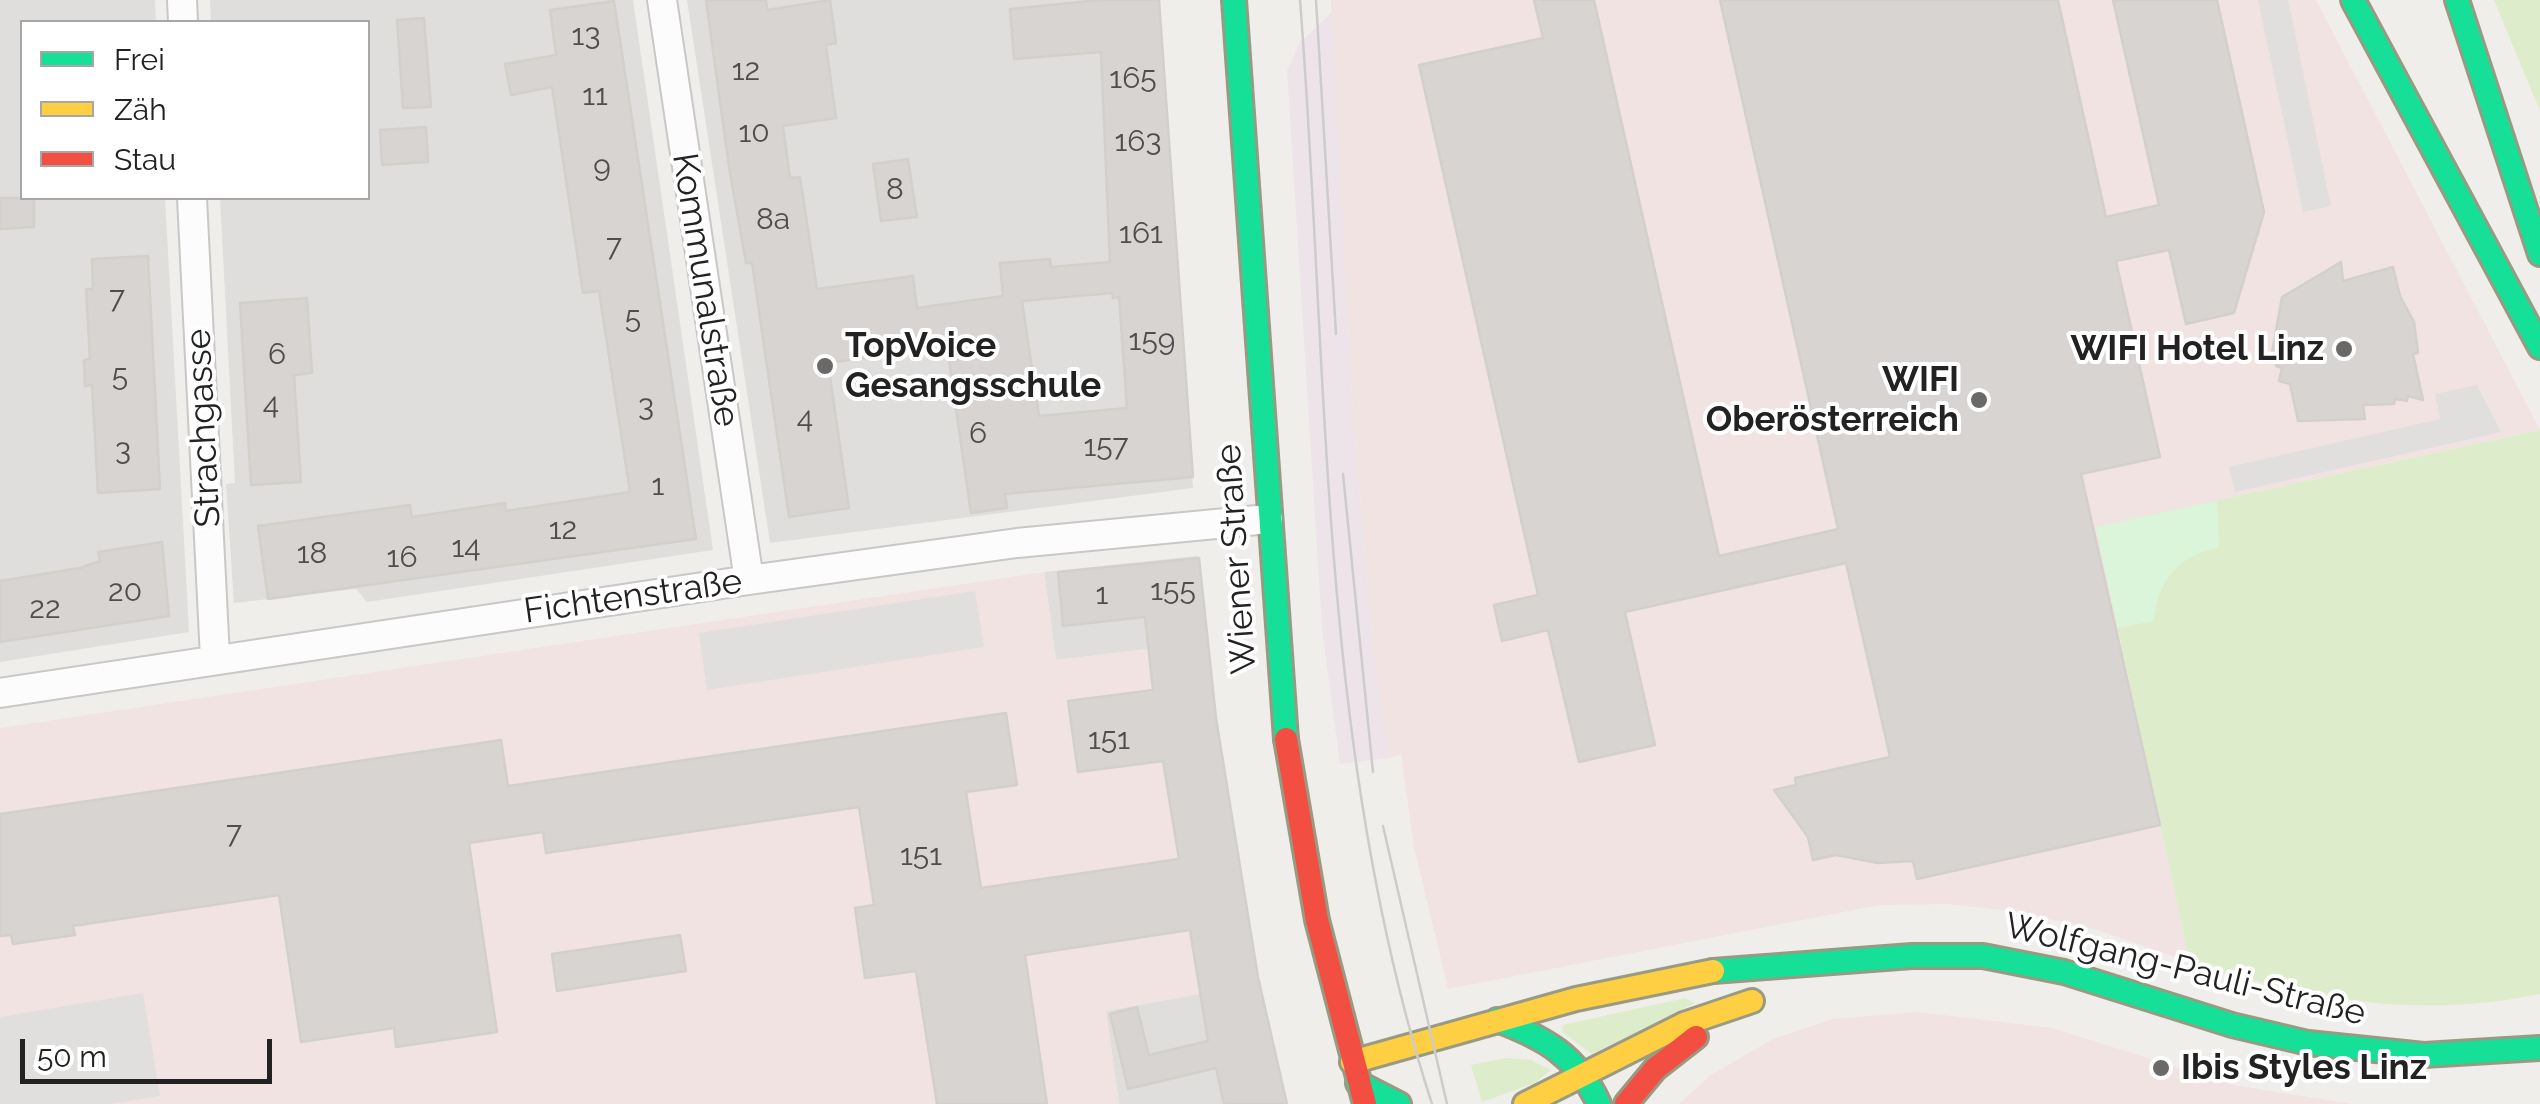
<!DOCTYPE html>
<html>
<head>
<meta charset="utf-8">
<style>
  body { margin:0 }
  #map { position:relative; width:2540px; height:1104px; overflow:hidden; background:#f0eeeb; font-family:Raleway,sans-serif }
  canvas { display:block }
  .legend { position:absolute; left:20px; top:20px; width:350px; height:180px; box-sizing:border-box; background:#fff; border:2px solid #a7a7a7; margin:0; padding:12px 18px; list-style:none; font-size:30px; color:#222 }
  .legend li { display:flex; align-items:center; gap:20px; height:50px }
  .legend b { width:50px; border:2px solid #a7a7a7 }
  .scale { position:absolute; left:20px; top:1039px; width:252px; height:45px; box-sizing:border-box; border:5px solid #222; border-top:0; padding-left:12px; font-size:30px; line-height:35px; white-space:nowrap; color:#222; -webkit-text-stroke:8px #fff; paint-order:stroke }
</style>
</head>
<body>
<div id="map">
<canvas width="2540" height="1104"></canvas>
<ul class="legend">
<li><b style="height:12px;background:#16e098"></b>Frei</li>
<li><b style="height:12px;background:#ffcf43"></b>Zäh</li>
<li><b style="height:12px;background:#f24e42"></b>Stau</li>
</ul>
<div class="scale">50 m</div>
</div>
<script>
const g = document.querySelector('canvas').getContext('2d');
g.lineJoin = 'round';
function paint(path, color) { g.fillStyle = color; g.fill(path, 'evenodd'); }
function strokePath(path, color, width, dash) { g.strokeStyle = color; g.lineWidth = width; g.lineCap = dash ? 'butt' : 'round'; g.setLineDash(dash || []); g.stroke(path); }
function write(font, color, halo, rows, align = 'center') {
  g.font = font + ' Raleway,sans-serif'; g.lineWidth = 8; g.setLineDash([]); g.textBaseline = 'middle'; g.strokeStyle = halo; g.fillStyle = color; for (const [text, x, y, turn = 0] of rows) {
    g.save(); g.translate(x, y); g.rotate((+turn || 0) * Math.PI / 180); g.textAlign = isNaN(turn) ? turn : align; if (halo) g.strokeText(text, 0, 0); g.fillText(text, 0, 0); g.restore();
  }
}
const residential = new Path2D(`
  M 0,0 L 155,0 L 156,22 L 22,22 L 22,198 L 165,198 L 189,632 L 0,662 Z
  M 210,0 L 633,0 L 713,550 L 367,602 L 356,589 L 234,603 L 226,484 L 235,483 L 220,198 L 368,198 L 368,22 L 211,22 Z
  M 687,0 L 1159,0 L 1193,488 L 770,543 Z
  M 1198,556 L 1206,642 L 1056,660 L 1044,572 Z
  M 1253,984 L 1284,1104 L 1119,1104 L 1106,1011 Z`);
const commercial = new Path2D(`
  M 1331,0 L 2316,0 L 2540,430 L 2096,527 L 2190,962 L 2097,930 L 2020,912 L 1948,904 L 1879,905 L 1448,989 L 1414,847 L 1401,755 L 1389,758 L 1374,655 L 1353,416 Z
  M 1044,572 L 1056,660 L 1206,642 L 1253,984 L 1106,1011 L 1119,1104 L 0,1104 L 0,728 Z
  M 1917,1012 L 2052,1028 L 2233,1085 L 2352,1104 L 1679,1104 L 1711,1075 L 1773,1039 L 1833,1019 Z`);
const industrial = new Path2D(`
  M 1332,12 L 1353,416 L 1374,655 L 1389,758 L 1340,764 L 1322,629 L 1287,71 L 1299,44 Z`);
const grass = new Path2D(`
  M 2494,0 L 2540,0 L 2540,111 Z
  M 2540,430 L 2540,994 C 2414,1020 2311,999 2190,962 L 2096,527 Z
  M 1685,998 L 1695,1003 L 1592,1054 L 1562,1032 L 1563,1025 Z
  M 1506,1058 L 1531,1060 L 1551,1070 L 1535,1083 L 1482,1102 L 1471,1065 Z`);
const park = new Path2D(`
  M 2217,501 L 2219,548 C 2180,554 2157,581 2154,621 L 2118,628 L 2096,527 Z`);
const parking = new Path2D(`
  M 2258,0 L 2288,0 L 2331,206 L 2303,212 Z
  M 2477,385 L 2501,432 L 2235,492 L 2229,467 L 2440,419 L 2435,394 Z
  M 975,591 L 984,647 L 707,690 L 699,633 Z
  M 143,993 L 160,1096 L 110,1104 L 0,1104 L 0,1017 Z`);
const building = new Path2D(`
  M 706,0 L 766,0 L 767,10 L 830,0 L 836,43 L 826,45 L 836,118 L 783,126 L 790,178 L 800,177 L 817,289 L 913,276 L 917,308 L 1003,296 L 1000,263 L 1050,259 L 1051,267 L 1110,262 L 1101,52 L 1014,59 L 1010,9 L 1100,0 L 1159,0 L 1193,477 L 1005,494 L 1007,508 L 971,513 L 947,346 L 828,363 L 849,508 L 789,517 L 752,263 L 746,263 L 729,167 ZM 1112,293 L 1113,298 L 1119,297 L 1127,408 L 1039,416 L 1022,301 Z
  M 1534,0 L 1594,0 L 1719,556 L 1838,529 L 1720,0 L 2058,0 L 2106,217 L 2159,205 L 2113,0 L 2217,0 L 2264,212 L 2234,313 L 2186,324 L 2169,250 L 2116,261 L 2160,457 L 2081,474 L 2160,825 L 1917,879 L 1913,861 L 1878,863 L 1836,855 L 1813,860 L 1808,837 L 1774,790 L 1796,785 L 1795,778 L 1890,757 L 1846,563 L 1625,612 L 1655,745 L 1579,762 L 1548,630 L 1502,641 L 1498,624 L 1494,605 L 1538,595 L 1419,65 L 1543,38 Z
  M 614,1 L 696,539 L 268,599 L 258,526 L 410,505 L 412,517 L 505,503 L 506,511 L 630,492 L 599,291 L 583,293 L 552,87 L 511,95 L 505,64 L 556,55 L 550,10 Z
  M 424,18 L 431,107 L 403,108 L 397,20 Z
  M 426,127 L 428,162 L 382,165 L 380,130 Z
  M 908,159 L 917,217 L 881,221 L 873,164 Z
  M 0,198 L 34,198 L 34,227 L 0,229 Z
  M 148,256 L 160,489 L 98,493 L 92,385 L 85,386 L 84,360 L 90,359 L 86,289 L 93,289 L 92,259 Z
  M 2341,262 L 2343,281 L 2393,267 L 2400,296 L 2414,322 L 2418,353 L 2413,354 L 2423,400 L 2408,396 L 2407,401 L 2395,399 L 2394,404 L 2363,405 L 2365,419 L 2298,421 L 2290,384 L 2279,381 L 2282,368 L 2276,366 L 2278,354 L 2272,353 L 2282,297 Z
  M 307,298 L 312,373 L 294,375 L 301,482 L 251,485 L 240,303 Z
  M 162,542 L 169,616 L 0,642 L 0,581 L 80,568 L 100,561 L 98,552 Z
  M 1199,558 L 1216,718 L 1258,977 L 1287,1104 L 1224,1104 L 1216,1068 L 1128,1089 L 1110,1014 L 1137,1007 L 1149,1055 L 1208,1041 L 1190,930 L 1025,955 L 1047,1104 L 937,1104 L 916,971 L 865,978 L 855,908 L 874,905 L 859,807 L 546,853 L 543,832 L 469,843 L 497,1032 L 396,1047 L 394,1028 L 301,1042 L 279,895 L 73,926 L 75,935 L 13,944 L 11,935 L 0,936 L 0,814 L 501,740 L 508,786 L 1006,713 L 1017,785 L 966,792 L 981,888 L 1179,859 L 1163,761 L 1078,772 L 1068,701 L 1153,690 L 1145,617 L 1063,626 L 1058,572 Z
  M 680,935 L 686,971 L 557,991 L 552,954 Z`);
const street = new Path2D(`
  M 182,0 L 183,22
  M 662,0 L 749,580
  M 192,198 L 215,658
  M 0,693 L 749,580 L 1017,543 L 1268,519`);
const fast = new Path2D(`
  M 1234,0 L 1286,739
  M 2353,0 L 2540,347
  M 2457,0 L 2540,254
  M 1713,971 L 1912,956 L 1983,956 L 2064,972 L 2232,1025 L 2308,1043 L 2424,1055 L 2540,1048
  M 1497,1020 C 1545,1038 1577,1056 1599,1104
  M 1358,1083 L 1399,1104`);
const slow = new Path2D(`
  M 1352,1062 L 1576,999 L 1713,971
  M 1525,1104 L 1684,1024 L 1752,1001`);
const jam = new Path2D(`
  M 1286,739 L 1317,920 L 1365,1104
  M 1626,1104 L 1655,1069 L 1696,1037`);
const tram = new Path2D(`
  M 1300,0 C 1329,368 1317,749 1432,1104
  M 1316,0 L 1336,334
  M 1343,474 L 1373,772
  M 1383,826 L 1447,1104`);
const markers = [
  [2344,349,10,"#6a6968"],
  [825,366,10,"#6a6968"],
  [1979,400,10,"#6a6968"],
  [2161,1068,10,"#6a6968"]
];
const numberNames = [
  ["13",586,36],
  ["12",746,71],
  ["165",1133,79],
  ["11",595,96],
  ["10",754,133],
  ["163",1138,142],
  ["9",602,167],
  ["8",895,190],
  ["8a",773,220],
  ["161",1141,234],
  ["7",614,247],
  ["7",117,299],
  ["5",633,319],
  ["159",1152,341],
  ["6",277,355],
  ["5",120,377],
  ["4",271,405],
  ["3",646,407],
  ["4",805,419],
  ["6",978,434],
  ["157",1106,447],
  ["3",123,451],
  ["1",658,486],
  ["12",563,530],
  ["14",466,548],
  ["18",312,554],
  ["16",402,558],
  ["155",1173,591],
  ["20",125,592],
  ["1",1102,595],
  ["22",45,609],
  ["151",1109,740],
  ["7",234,834],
  ["151",921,856]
];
const streetNames = [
  ["Kommunalstraße",705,290,81],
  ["Strachgasse",204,428,-93],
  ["Wiener Straße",1237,559,-94],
  ["Fichtenstraße",633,597,-8],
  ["Wolfgang-Pauli-Straße",2185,970,14]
];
const poiNames = [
  ["TopVoice",845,346],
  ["Gesangsschule",845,386],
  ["WIFI Hotel Linz",2324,349,"right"],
  ["WIFI",1959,380,"right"],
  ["Oberösterreich",1959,420,"right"],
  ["Ibis Styles Linz",2181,1068]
];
paint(residential, '#dfdedc');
paint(commercial, '#f1e3e1');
paint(industrial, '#ede4e9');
paint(grass, '#ddeccb');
paint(park, '#daf5da');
paint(parking, '#e0dfde');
paint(building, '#d7d4d2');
strokePath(building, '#d3d0cc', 2.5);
strokePath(street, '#c9c8c7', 32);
strokePath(fast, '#999a82', 28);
strokePath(slow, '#999a82', 28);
strokePath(jam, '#999a82', 28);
strokePath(street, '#fdfcfc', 28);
strokePath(fast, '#16e098', 22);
strokePath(slow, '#ffcf43', 22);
strokePath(jam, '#f24e42', 22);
strokePath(tram, '#ccc', 2.5);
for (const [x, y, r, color] of markers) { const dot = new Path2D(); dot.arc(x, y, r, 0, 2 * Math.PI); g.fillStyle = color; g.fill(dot); strokePath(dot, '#fff', 4); }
write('30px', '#4f4e4e', null, numberNames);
write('35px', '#222', '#fff', streetNames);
write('bold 35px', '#222', '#fff', poiNames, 'left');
</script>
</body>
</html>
